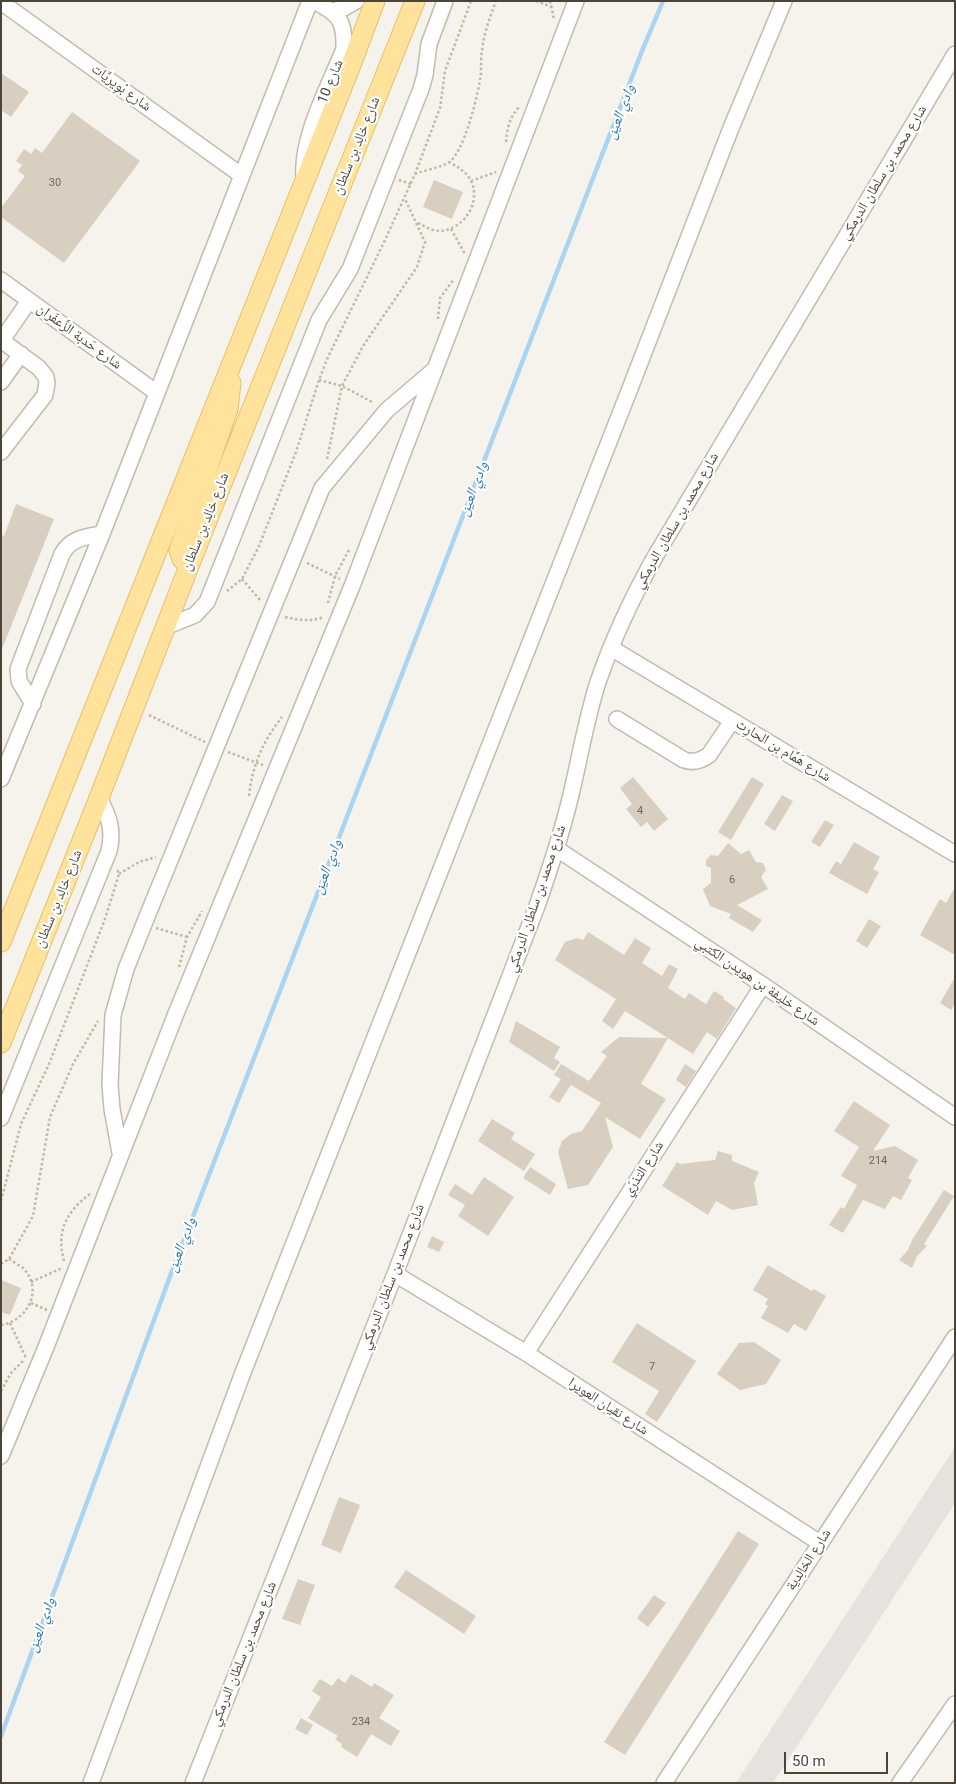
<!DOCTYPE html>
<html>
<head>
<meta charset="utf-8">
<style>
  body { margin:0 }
  #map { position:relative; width:956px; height:1784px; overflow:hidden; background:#f6f3ec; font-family:Roboto,sans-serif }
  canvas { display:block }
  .frame { position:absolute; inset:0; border:2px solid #4b4439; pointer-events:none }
  .scale { position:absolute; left:784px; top:1752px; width:104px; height:22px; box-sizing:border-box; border:2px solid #4b4439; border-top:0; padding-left:6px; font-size:15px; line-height:18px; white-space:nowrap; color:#4b4439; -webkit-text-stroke:4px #fff; paint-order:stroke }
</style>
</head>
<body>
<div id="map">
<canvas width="956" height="1784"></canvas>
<div class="frame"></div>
<div class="scale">50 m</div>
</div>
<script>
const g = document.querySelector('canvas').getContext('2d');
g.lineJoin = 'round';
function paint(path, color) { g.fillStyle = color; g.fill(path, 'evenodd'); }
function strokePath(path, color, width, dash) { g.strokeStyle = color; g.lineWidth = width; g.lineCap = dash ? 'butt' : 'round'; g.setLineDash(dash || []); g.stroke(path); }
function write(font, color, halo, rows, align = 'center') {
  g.font = font + ' Roboto,"Noto Naskh Arabic",sans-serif'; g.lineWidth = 4.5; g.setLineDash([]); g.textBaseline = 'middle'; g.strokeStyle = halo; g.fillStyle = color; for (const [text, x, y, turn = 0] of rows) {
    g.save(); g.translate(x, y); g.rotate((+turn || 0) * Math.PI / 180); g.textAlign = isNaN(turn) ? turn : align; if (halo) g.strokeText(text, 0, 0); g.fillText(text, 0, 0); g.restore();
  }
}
const industrial = new Path2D(`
  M 955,1447 L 955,1503 L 773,1783 L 736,1783 Z`);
const stream = new Path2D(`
  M 1,1736 L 172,1271 L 642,51 L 663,1`);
const building = new Path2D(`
  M 1,73 L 29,92 L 11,117 L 1,110 Z
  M 72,112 L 140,161 L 64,263 L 1,217 L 1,208 L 25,176 L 18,171 L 22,165 L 16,161 L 24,149 L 31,154 L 35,148 L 42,153 Z
  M 434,180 L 463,192 L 452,219 L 423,207 Z
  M 16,504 L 54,519 L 2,649 L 1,535 L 4,536 Z
  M 633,777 L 668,819 L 654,831 L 647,822 L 641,827 L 626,809 L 632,804 L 620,788 Z
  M 752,777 L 764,784 L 731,840 L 718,832 Z
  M 782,795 L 793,801 L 775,831 L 764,824 Z
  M 825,820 L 834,825 L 820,847 L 811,842 Z
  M 854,842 L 880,857 L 873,869 L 879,872 L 867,894 L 829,873 L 836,861 L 841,864 Z
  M 728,843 L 741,854 L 749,850 L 756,862 L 763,863 L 766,870 L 761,877 L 768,889 L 737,905 L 762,920 L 753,932 L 729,918 L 731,914 L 710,906 L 703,889 L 711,883 L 711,868 L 706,866 L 706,860 L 711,855 L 718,856 Z
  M 955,887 L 955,955 L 920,935 L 940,899 L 946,903 Z
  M 869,919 L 881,926 L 867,948 L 856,941 Z
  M 588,932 L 624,955 L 635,938 L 651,948 L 642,963 L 662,976 L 669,964 L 678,969 L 668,988 L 685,999 L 689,993 L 706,1004 L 714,991 L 724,997 L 723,999 L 736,1008 L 717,1039 L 707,1032 L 693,1054 L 625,1011 L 613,1029 L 602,1021 L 616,999 L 555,960 L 565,942 L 577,938 L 583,940 Z
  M 955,977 L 955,1003 L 951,1010 L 940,1003 Z
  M 516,1021 L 560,1047 L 554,1058 L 560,1062 L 554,1071 L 509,1042 Z
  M 619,1037 L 668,1038 L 641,1084 L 666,1099 L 640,1139 L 605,1117 L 613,1147 L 588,1185 L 568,1189 L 558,1152 L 562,1141 L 571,1134 L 582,1131 L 601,1103 L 571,1085 L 559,1103 L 549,1097 L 561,1079 L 554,1075 L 561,1064 L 589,1081 L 607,1056 L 601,1052 Z
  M 685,1064 L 696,1071 L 686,1087 L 676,1080 Z
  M 854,1101 L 890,1125 L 873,1151 L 895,1146 L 918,1160 L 908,1178 L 912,1180 L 901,1200 L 893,1196 L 885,1209 L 863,1200 L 843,1233 L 829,1225 L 841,1207 L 844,1209 L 857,1185 L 841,1176 L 859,1147 L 834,1131 Z
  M 492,1119 L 515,1133 L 511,1139 L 535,1154 L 524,1171 L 478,1141 Z
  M 718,1151 L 732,1155 L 732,1161 L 759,1172 L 754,1183 L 758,1205 L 732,1210 L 716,1201 L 708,1215 L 662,1186 L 677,1162 L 680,1164 L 715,1160 Z
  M 530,1167 L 556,1184 L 550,1195 L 523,1178 Z
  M 484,1177 L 514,1197 L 488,1236 L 458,1216 L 465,1205 L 448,1195 L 455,1184 L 472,1195 Z
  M 944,1190 L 954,1196 L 924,1244 L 927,1246 L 917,1256 L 912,1268 L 899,1260 L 908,1250 L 912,1240 Z
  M 432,1236 L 444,1242 L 439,1252 L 427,1247 Z
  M 768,1265 L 812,1291 L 814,1289 L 826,1296 L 806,1331 L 794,1324 L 788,1333 L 761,1318 L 768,1306 L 765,1304 L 768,1299 L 753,1290 Z
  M 1,1280 L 21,1288 L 10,1315 L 1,1312 Z
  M 637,1323 L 696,1361 L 657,1422 L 645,1414 L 659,1391 L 612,1362 Z
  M 754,1342 L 781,1360 L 766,1384 L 740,1390 L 717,1374 L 739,1343 Z
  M 339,1497 L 360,1505 L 341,1553 L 321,1545 Z
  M 738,1531 L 759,1544 L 625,1755 L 604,1742 Z
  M 406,1570 L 476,1616 L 464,1634 L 394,1587 Z
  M 298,1579 L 315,1585 L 300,1625 L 282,1619 Z
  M 654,1595 L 666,1603 L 648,1627 L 637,1618 Z
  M 351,1674 L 372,1687 L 374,1683 L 394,1695 L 379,1718 L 400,1731 L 391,1746 L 371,1734 L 357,1757 L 341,1747 L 342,1744 L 335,1739 L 338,1736 L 308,1718 L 321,1697 L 312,1691 L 320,1679 L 332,1686 L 338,1678 L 345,1683 Z
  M 301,1718 L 313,1725 L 307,1735 L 295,1729 Z`);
const path = new Path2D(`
  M 536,1 L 552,7
  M 550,1 L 554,19
  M 506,142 C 507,128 510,116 520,106
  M 415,174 C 425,170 438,168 448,163 C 464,154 479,92 481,73 C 481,65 481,57 482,50 C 484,33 490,17 496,1
  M 399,180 L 411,184
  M 471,181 L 496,172
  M 418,223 C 423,225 428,229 433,230 C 460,236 484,203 470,179 C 465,171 458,167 449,162
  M 451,229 L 465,254
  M 438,319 L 440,298 L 454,279
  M 319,380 L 342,386 L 374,403
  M 327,459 L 342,386 L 363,346 L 417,267 L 425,242 L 405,199
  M 307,563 L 340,579
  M 242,579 L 261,601
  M 227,591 L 242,579 L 259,546 L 296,452 L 319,380 L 328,357 L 385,240 L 415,174 L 440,108 L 445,71 L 471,1
  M 328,603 L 335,576 L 350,548
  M 285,617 C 299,620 310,622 324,617
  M 149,715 L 205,742
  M 228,752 L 263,765
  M 249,796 C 252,766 263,741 282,717
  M 119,874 L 139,862 L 156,857
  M 156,928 L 187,937
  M 179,967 L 187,937 L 202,911
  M 1,1201 L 21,1124 L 49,1064 L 105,919 L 119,874 L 117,869
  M 64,1261 C 56,1231 66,1212 90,1194
  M 1,1264 L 9,1259 L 33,1216 L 50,1117 L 73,1064 L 98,1021
  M 31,1282 L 62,1268
  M 31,1303 L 47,1310
  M 10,1323 L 26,1358
  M 1,1325 C 28,1321 44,1289 23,1268 C 19,1265 13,1262 9,1259
  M 1,1391 L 11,1373 L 24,1360`);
const minor = new Path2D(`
  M 1,2 L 241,175
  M 332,11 L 344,8 L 356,1
  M 304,176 C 301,137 329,86 344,49 C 345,20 339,14 314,1
  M 1,280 L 157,393
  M 1,340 L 39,368 L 46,377 L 47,383 L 45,395 L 1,452
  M 2,340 L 29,301
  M 1,382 L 21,354
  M 165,627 L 195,615 L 207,602 L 319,320 L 350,269 L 421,89 L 425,75 L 429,44 L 445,1
  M 611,648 L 955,854
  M 33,704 L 19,681 L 18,669 L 62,554 C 71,538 85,537 102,534
  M 617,719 L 684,760 C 693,763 701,761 709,755 L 732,721
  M 1,779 L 102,534 L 310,1
  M 557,849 L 763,985 L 955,1117
  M 1,1118 L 109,851 C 114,830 109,816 99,798
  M 120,1153 L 112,1109 L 110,1085 L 113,1015 L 126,969 L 144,924 L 322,488 L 387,410 L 434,370
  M 395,1274 L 526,1353 L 820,1543
  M 526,1353 L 763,985
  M 1,1456 L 46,1347 L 177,1011 L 352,586 L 576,1
  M 91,1783 L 242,1375 L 629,391 L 731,128 L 784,1
  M 193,1783 L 395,1274 L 537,906 C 551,866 564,827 573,786 C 581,751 587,716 598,682 C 613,638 633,596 656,555 L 955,54
  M 664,1783 L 955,1337
  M 900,1783 L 955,1704`);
const major = new Path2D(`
  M 191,561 L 182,559 L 179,550 L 228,409 L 231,383
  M 1,942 L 351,65 L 375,1
  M 1,1043 L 99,798 L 191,561 L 415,1`);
const numberNames = [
  ["30",55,183],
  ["4",640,811],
  ["6",732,880],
  ["214",878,1161],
  ["7",652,1367],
  ["234",361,1722]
];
const streetNames = [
  ["شارع 10",331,82,-68],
  ["شارع بُوِيريَّات",121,88,36],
  ["شارع خالِد بن سلطان",357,146,-68],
  ["شارع محمد بن سلطان الدرمكي",884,173,-59],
  ["شارع حَدبة الزَّعفَران",79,337,36],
  ["شارع محمد بن سلطان الدرمكي",677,521,-60],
  ["شارع خالِد بن سلطان",206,522,-68],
  ["شارع هَمَّام بن الحارِث",783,751,31],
  ["شارع خالِد بن سلطان",59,899,-68],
  ["شارع محمد بن سلطان الدرمكي",537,899,-71],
  ["شارع خليفة بن هويدن الكتبي",757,982,34],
  ["شارع التذرّي",644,1169,-57],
  ["شارع محمد بن سلطان الدرمكي",393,1277,-69],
  ["شارع نقيان العويرا",608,1407,33],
  ["شارع الخالِدية",809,1560,-57],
  ["شارع محمد بن سلطان الدرمكي",244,1654,-68]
];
const waterNames = [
  ["وادي العين",621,112,-69],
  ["وادي العين",474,489,-69],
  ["وادي العين",328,867,-69],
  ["وادي العين",182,1245,-69],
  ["وادي العين",42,1625,-70]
];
paint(industrial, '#e6e2dd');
strokePath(stream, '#a9d4f2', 4.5);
paint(building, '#d8cfc1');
strokePath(minor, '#c2bbae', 18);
strokePath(major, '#e6c16a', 21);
strokePath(path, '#c4b79f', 2.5, [2.5, 2.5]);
strokePath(minor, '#fff', 15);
strokePath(major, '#ffe39c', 19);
write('11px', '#6e675b', null, numberNames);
write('14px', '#4b4439', '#fff', streetNames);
write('italic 15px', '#2e7ab2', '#fff', waterNames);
</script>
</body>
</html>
